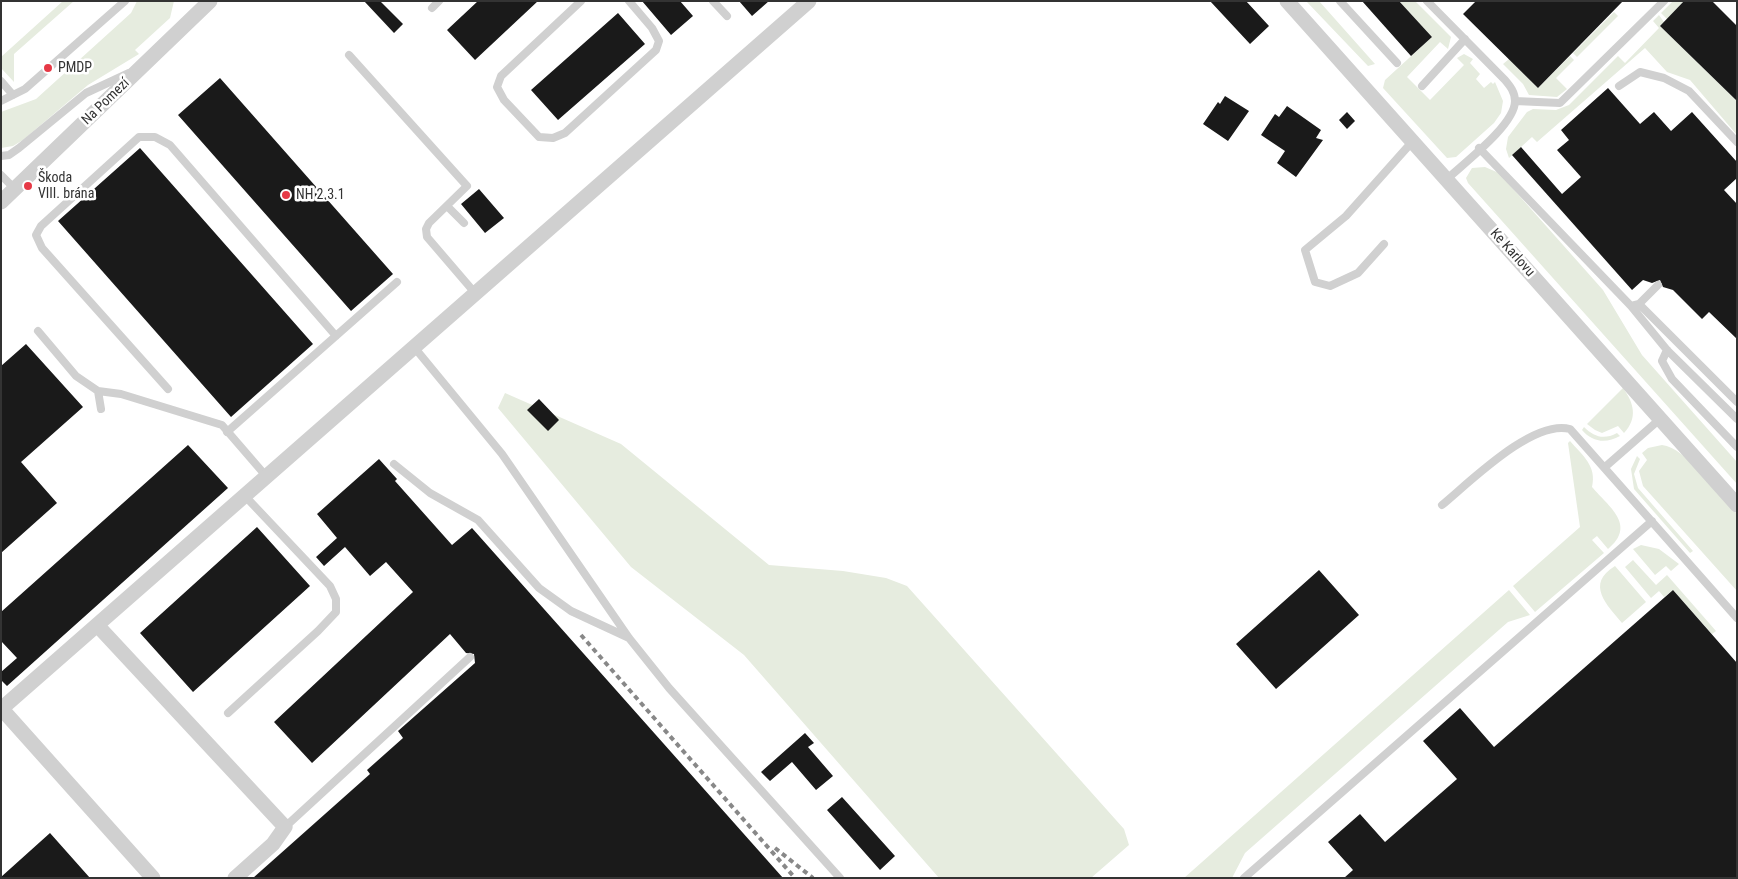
<!DOCTYPE html>
<html>
<head>
<meta charset="utf-8">
<style>
  body { margin:0 }
  #map { position:relative; width:1738px; height:879px; overflow:hidden; background:#fff; font-family:"Roboto Condensed",sans-serif }
  canvas { display:block }
  .frame { position:absolute; inset:0; border:2px solid #333; pointer-events:none }
</style>
</head>
<body>
<div id="map">
<canvas width="1738" height="879"></canvas>
<div class="frame"></div>
</div>
<script>
const g = document.querySelector('canvas').getContext('2d');
g.lineJoin = 'round';
function paint(path, color) { g.fillStyle = color; g.fill(path, 'evenodd'); }
function strokePath(path, color, width, dash) { g.strokeStyle = color; g.lineWidth = width; g.lineCap = dash ? 'butt' : 'round'; g.setLineDash(dash || []); g.stroke(path); }
function write(font, color, halo, rows, align = 'center') {
  g.font = font + ' "Roboto Condensed",sans-serif'; g.lineWidth = 5; g.setLineDash([]); g.textBaseline = 'middle'; g.strokeStyle = halo; g.fillStyle = color; for (const [text, x, y, turn = 0] of rows) {
    g.save(); g.translate(x, y); g.rotate((+turn || 0) * Math.PI / 180); g.textAlign = isNaN(turn) ? turn : align; if (halo) g.strokeText(text, 0, 0); g.fillText(text, 0, 0); g.restore();
  }
}
const green = new Path2D(`
  M 63,1 L 74,1 L 14,54 L 14,82 L 1,68 L 1,57 Z
  M 137,1 L 174,1 L 170,18 L 135,50 L 139,54 L 88,85 L 23,140 L 13,146 L 1,148 L 1,112 L 36,99 L 131,13 Z
  M 1306,1 L 1319,1 L 1375,64 L 1368,66 Z
  M 1399,1 L 1415,1 L 1451,37 L 1448,49 L 1440,42 L 1407,77 L 1430,100 L 1464,65 L 1457,58 L 1464,54 L 1473,59 L 1470,63 L 1480,74 L 1476,79 L 1484,88 L 1491,82 L 1493,84 L 1495,82 L 1503,101 L 1501,113 L 1494,123 L 1456,157 L 1447,158 L 1383,88 L 1385,80 L 1432,37 Z
  M 1673,1 L 1684,1 L 1667,19 L 1661,13 Z
  M 1614,12 L 1618,16 L 1577,57 L 1573,53 Z
  M 1659,15 L 1664,22 L 1660,26 L 1737,101 L 1737,135 L 1690,80 L 1667,72 L 1645,48 L 1537,142 L 1532,137 L 1509,158 L 1506,149 L 1508,137 L 1527,112 L 1533,109 L 1556,110 L 1569,105 L 1618,56 L 1625,63 L 1659,28 L 1653,21 Z
  M 1570,56 L 1574,60 L 1556,78 L 1567,89 L 1557,97 L 1529,95 L 1523,84 L 1503,64 L 1509,59 L 1538,88 Z
  M 1485,167 L 1499,173 L 1603,290 L 1642,355 L 1737,462 L 1737,484 L 1468,183 L 1466,178 L 1472,168 Z
  M 1623,388 C 1634,403 1638,418 1624,433 L 1618,426 L 1602,433 L 1595,430 L 1587,424 Z
  M 505,393 L 621,444 L 769,565 L 843,571 L 886,578 L 907,586 L 1124,829 L 1129,845 L 1091,878 L 939,878 L 744,655 L 631,567 L 498,408 Z
  M 1584,427 C 1594,437 1604,440 1617,433 L 1620,436 C 1606,444 1592,442 1582,430 Z
  M 1570,441 C 1583,456 1597,466 1592,487 C 1609,507 1637,525 1608,549 L 1597,536 L 1592,540 L 1604,553 L 1535,612 L 1513,586 L 1580,527 L 1568,443 Z
  M 1662,445 C 1687,448 1719,495 1737,514 L 1737,591 L 1643,486 L 1639,471 L 1647,460 L 1642,453 L 1648,448 Z
  M 1637,456 L 1640,459 L 1634,474 L 1638,488 L 1693,551 L 1690,553 L 1634,489 L 1631,469 Z
  M 1641,545 L 1659,549 L 1679,564 L 1671,571 L 1666,566 L 1655,575 L 1633,549 Z
  M 1633,560 L 1656,585 L 1667,575 L 1716,631 L 1712,634 L 1673,590 L 1664,597 L 1659,591 L 1651,598 L 1625,567 Z
  M 1615,566 L 1646,602 L 1622,623 C 1607,605 1585,584 1615,566 Z
  M 1509,590 L 1530,615 L 1508,622 L 1245,853 L 1232,878 L 1184,878 Z`);
const building = new Path2D(`
  M 364,1 L 380,1 L 403,24 L 394,33 Z
  M 478,1 L 538,1 L 475,60 L 447,30 Z
  M 642,1 L 680,1 L 693,16 L 671,35 Z
  M 739,1 L 769,1 L 752,16 Z
  M 1210,1 L 1246,1 L 1269,26 L 1250,44 Z
  M 1362,1 L 1399,1 L 1432,37 L 1411,56 Z
  M 1476,1 L 1623,1 L 1538,88 L 1463,14 Z
  M 1684,1 L 1712,1 L 1737,26 L 1737,101 L 1660,26 Z
  M 618,13 L 645,44 L 558,120 L 531,90 Z
  M 220,78 L 393,274 L 351,311 L 178,115 Z
  M 1608,88 L 1640,124 L 1654,112 L 1671,131 L 1692,112 L 1737,162 L 1737,178 L 1724,190 L 1737,204 L 1737,339 L 1709,312 L 1702,319 L 1673,290 L 1663,287 L 1660,280 L 1652,283 L 1643,280 L 1632,290 L 1512,155 L 1521,147 L 1562,194 L 1581,177 L 1557,150 L 1569,140 L 1561,130 Z
  M 1225,96 L 1249,111 L 1228,141 L 1203,124 L 1218,102 L 1220,104 Z
  M 1287,106 L 1321,130 L 1316,138 L 1323,140 L 1296,177 L 1277,163 L 1285,151 L 1261,135 L 1275,114 L 1279,117 Z
  M 1347,112 L 1355,121 L 1347,129 L 1339,120 Z
  M 140,148 L 313,344 L 231,417 L 58,221 Z
  M 479,189 L 504,218 L 485,233 L 461,204 Z
  M 26,344 L 83,407 L 21,462 L 57,503 L 1,553 L 1,366 Z
  M 539,399 L 559,420 L 548,431 L 527,410 Z
  M 188,445 L 228,488 L 7,686 L 1,680 L 1,672 L 17,658 L 1,641 L 1,612 Z
  M 379,459 L 397,479 L 395,481 L 452,545 L 472,528 L 783,878 L 253,878 L 370,774 L 367,770 L 403,738 L 398,731 L 475,663 L 474,654 L 466,653 L 450,634 L 312,763 L 274,722 L 413,592 L 386,562 L 370,576 L 345,547 L 324,566 L 316,557 L 337,538 L 317,514 Z
  M 257,527 L 310,586 L 193,692 L 140,633 Z
  M 1319,570 L 1359,615 L 1276,689 L 1236,644 Z
  M 1673,590 L 1737,663 L 1737,878 L 1344,878 L 1353,870 L 1328,842 L 1360,814 L 1385,842 L 1457,779 L 1423,741 L 1460,708 L 1494,747 Z
  M 805,733 L 814,743 L 808,747 L 833,776 L 816,790 L 792,762 L 770,781 L 761,772 Z
  M 842,797 L 895,856 L 880,870 L 827,810 Z
  M 50,833 L 90,878 L 1,878 L 1,877 Z`);
const service = new Path2D(`
  M 581,1 L 501,76 L 497,87 L 504,100 L 539,137 L 553,138 L 565,133 L 656,50 L 659,41 L 652,28 L 629,1
  M 713,1 L 727,16
  M 1340,1 L 1397,63
  M 1427,1 L 1505,80 C 1510,86 1515,92 1515,101 C 1515,125 1464,163 1446,180
  M 432,8 L 439,1
  M 349,55 L 467,186 L 429,223 L 426,229 L 427,237 L 475,293
  M 1,81 L 13,95
  M 1422,86 L 1465,39
  M 1619,86 L 1640,72 L 1664,78 L 1689,91 L 1737,142
  M 1,101 L 25,89 L 125,1
  M 1515,101 L 1560,103 L 1664,1
  M 1479,148 L 1631,306 L 1639,304 L 1658,285
  M 1,156 L 9,155 L 19,148 L 86,93 L 129,73
  M 1,175 L 15,189
  M 447,206 L 464,223
  M 1384,244 L 1358,273 L 1330,286 L 1315,282 L 1305,250 L 1346,216 L 1412,142
  M 1639,304 L 1737,402
  M 1631,306 L 1667,350 L 1737,419
  M 38,331 L 76,376 L 98,391 L 121,394 L 222,425 L 266,476
  M 414,347 L 502,454 L 629,638 L 669,688 L 840,878
  M 1667,350 L 1662,361 L 1672,379 L 1737,447
  M 168,389 L 42,248 L 36,235 L 41,226 L 139,137 L 155,137 L 170,145 L 336,336
  M 98,391 L 101,409
  M 227,432 L 397,282
  M 394,464 L 430,493 L 478,520 L 539,588 L 571,611 L 627,637
  M 1605,467 L 1660,419
  M 1442,505 C 1471,481 1533,419 1570,429 L 1737,618
  M 228,713 L 318,631 L 336,612 L 336,599 L 330,586 L 244,495
  M 285,827 L 470,657
  M 1244,878 L 1652,521`);
const minor = new Path2D(`
  M 1287,1 L 1737,505
  M 1,202 L 210,1
  M 97,625 L 285,827 L 273,844 L 235,878
  M 1,708 L 153,878
  M 1,709 L 809,1`);
const rail = new Path2D(`
  M 581,635 L 795,878
  M 775,848 L 813,878`);
const markers = [
  [48,68,5,"#e63946"],
  [28,186,5,"#e63946"],
  [286,195,5,"#e63946"]
];
const poiNames = [
  ["PMDP",58,68],
  ["Škoda",38,178],
  ["VIII. brána",38,194],
  ["NH 2.3.1",296,195]
];
const streetNames = [
  ["Na Pomezí",106,102,-44],
  ["Ke Karlovu",1512,253,48]
];
paint(green, '#e6ecdf');
paint(building, '#1a1a1a');
strokePath(service, '#d0d0d0', 8);
strokePath(minor, '#d0d0d0', 15);
strokePath(rail, '#888', 4, [5, 4]);
for (const [x, y, r, color] of markers) { const dot = new Path2D(); dot.arc(x, y, r, 0, 2 * Math.PI); g.fillStyle = color; g.fill(dot); strokePath(dot, '#fff', 2); }
write('14px', '#333', '#fff', poiNames, 'left');
write('14px', '#333', '#fff', streetNames);
</script>
</body>
</html>
